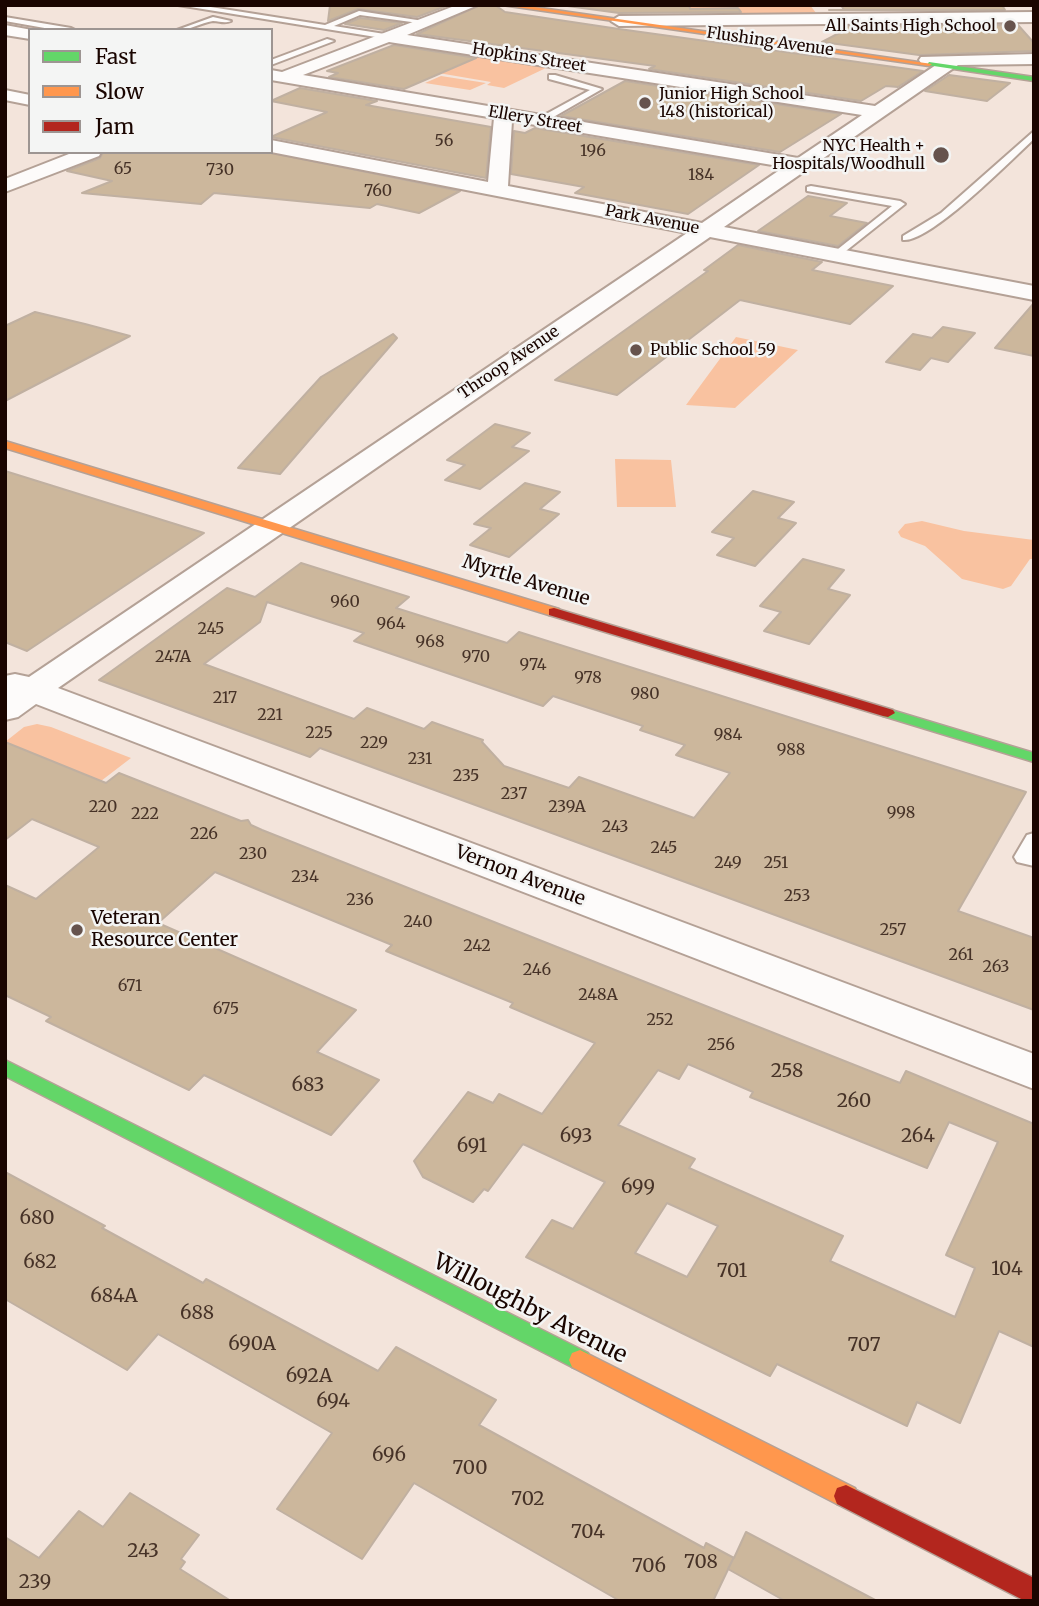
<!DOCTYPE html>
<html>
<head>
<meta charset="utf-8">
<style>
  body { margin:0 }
  #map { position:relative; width:1039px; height:1606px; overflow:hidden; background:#f3e4db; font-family:Merriweather,serif }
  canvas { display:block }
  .frame { position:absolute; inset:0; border:7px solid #1a0500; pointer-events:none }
  .legend { position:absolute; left:28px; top:28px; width:245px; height:126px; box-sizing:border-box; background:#f4f5f4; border:2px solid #9d9592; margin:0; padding:9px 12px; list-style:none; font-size:21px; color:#1a0500 }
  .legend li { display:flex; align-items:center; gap:14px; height:35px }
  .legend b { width:35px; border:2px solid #9d9592 }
</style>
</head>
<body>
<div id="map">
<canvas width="1039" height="1606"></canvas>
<div class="frame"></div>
<ul class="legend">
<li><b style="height:9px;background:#63d668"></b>Fast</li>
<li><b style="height:9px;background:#ff974d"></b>Slow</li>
<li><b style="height:9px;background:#b3261e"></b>Jam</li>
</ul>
</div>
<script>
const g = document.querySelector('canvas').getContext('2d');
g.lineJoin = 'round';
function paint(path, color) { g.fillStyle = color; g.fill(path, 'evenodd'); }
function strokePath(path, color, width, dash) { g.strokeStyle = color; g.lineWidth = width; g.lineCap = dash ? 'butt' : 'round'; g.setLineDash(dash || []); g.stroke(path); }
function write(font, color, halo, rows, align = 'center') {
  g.font = font + ' Merriweather,serif'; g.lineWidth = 5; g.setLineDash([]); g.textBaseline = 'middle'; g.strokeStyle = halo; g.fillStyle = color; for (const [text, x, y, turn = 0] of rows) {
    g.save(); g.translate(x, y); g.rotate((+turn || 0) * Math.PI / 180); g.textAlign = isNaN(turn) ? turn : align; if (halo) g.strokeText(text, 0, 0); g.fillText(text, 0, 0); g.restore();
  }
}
const green = new Path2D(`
  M 689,5 L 810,5 L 816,13 L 693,13 Z
  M 453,53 L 548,67 L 504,88 L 487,85 L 491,82 L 415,69 Z
  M 441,76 L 486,83 L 470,90 L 425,83 Z
  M 736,337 L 798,350 L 735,408 L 686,405 Z
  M 615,459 L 671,460 L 676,507 L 617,507 Z
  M 922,521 L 964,531 L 1034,540 L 1034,559 L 1030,559 L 1011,586 L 1003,589 L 962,579 L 925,546 L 901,537 L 898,532 L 905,524 Z
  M 37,724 L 51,727 L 131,758 L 101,781 L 5,742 L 24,727 Z`);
const building = new Path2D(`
  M 330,5 L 449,5 L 417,17 L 358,9 L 328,21 Z
  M 480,5 L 495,5 L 505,12 L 619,29 L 923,71 L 898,87 L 886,86 L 861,101 L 649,69 L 655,66 L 417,34 Z
  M 560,5 L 689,5 L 690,9 L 738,8 L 741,12 L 619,13 Z
  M 841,5 L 1002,5 L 1005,10 L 829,10 L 844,10 Z
  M 360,18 L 402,23 L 384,30 L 345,24 Z
  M 1018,25 L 1034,43 L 1034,51 L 919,55 L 822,42 L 843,31 L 841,26 Z
  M 394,45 L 476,58 L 404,89 L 329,77 L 338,73 L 327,71 Z
  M 949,75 L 1010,83 L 987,101 L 925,91 Z
  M 625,81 L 841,114 L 780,152 L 561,116 Z
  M 300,88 L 377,101 L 366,105 L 491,127 L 486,178 L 271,137 L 327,112 L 271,101 Z
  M 535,128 L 759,165 L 688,214 L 575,193 L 584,187 L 511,174 L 514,131 L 525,133 Z
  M 103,152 L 268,152 L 460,191 L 419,213 L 377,204 L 370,208 L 214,193 L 201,204 L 82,193 L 112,181 L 67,171 L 100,158 Z
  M 808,196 L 847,203 L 830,216 L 867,223 L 838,246 L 758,231 Z
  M 738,245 L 822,262 L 812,270 L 893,286 L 850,324 L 740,300 L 617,395 L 555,380 L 708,271 L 704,270 Z
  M 1034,303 L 1034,356 L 995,348 Z
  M 35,312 L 85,324 L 130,336 L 5,401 L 5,326 Z
  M 943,327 L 975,333 L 948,362 L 931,358 L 920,370 L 886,362 L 913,334 L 932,338 Z
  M 393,334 L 397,338 L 280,474 L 238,468 L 321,377 Z
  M 495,424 L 530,433 L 512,447 L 529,451 L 480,489 L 445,480 L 465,465 L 447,460 Z
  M 5,471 L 204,533 L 27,651 L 5,642 Z
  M 525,483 L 560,492 L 540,509 L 559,514 L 509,557 L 470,545 L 491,528 L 474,524 Z
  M 753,491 L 794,502 L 778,518 L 796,523 L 755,566 L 717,555 L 734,538 L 712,532 Z
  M 803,559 L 844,570 L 828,589 L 850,595 L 809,644 L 764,631 L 781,612 L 760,606 Z
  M 301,563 L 409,597 L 396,608 L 472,632 L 507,643 L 519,632 L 1026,792 L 958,911 L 1034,938 L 1034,1010 L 320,748 L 310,757 L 99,680 L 227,588 L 255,597 ZM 267,602 L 364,633 L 354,641 L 543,706 L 553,696 L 643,726 L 640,730 L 685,745 L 676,755 L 730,773 L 694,818 L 579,777 L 569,788 L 504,766 L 482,742 L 483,740 L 432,722 L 424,729 L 367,708 L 354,719 L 204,664 L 260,622 Z
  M 5,742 L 106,783 L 119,773 L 241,821 L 248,820 L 251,825 L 262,830 L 900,1083 L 906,1071 L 1034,1124 L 1034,1347 L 999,1331 L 960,1423 L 917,1402 L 907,1426 L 777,1364 L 770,1376 L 526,1257 L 552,1220 L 573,1229 L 605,1182 L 523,1144 L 488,1191 L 484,1189 L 473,1202 L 423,1177 L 414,1161 L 468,1092 L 493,1103 L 499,1094 L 542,1114 L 595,1043 L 510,1007 L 513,1003 L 386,951 L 392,945 L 215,872 L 158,923 L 356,1010 L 317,1052 L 379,1080 L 331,1135 L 204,1075 L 189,1090 L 46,1021 L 51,1017 L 5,995 L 5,885 L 36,899 L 99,847 L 32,819 L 5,840 ZM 688,1064 L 753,1092 L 750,1097 L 927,1168 L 949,1122 L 998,1142 L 946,1255 L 975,1268 L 955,1317 L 830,1261 L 843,1236 L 689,1168 L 695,1159 L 618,1125 L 658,1070 L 679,1079 ZM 667,1203 L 718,1226 L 687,1277 L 635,1253 Z
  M 5,1172 L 105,1226 L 102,1228 L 135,1246 L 203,1283 L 206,1279 L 378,1371 L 396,1347 L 496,1400 L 479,1425 L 704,1548 L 706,1543 L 734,1558 L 746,1532 L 877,1601 L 785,1601 L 728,1569 L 733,1559 L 713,1601 L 620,1601 L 414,1483 L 362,1559 L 277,1509 L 332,1433 L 158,1334 L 127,1370 L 5,1299 Z
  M 130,1493 L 199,1535 L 181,1559 L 185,1562 L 180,1569 L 231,1601 L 5,1601 L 5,1537 L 39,1558 L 79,1511 L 103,1527 Z`);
const lane = new Path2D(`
  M 178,5 L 198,5 L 325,25 L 359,11 L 430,22 L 426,24 L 360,15 L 334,26 L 391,35 L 388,39 Z
  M 5,17 L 71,28 L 75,30 L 56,30 L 5,21 Z
  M 213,17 L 231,21 C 224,24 220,21 213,21 C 200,23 191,30 177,30 Z
  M 327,39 L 334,41 L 271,65 L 271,60 Z
  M 549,75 L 555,75 L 602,89 L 543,123 L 537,123 L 537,119 L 590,90 L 549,79 Z
  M 1034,131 L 1034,139 C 1011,160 930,243 903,240 L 903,236 L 941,213 Z
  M 811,186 L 900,201 L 905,204 L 837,258 L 833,257 L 833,253 L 892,206 L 807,191 L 807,187 Z
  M 1034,833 L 1034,866 L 1017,862 L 1014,857 L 1027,835 Z`);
const street = new Path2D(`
  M 457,5 L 478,5 L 407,35 L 875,106 L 936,65 L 921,63 L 919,60 L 921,57 L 1034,54 L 1034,64 L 958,65 L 724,227 L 1034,286 L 1034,300 L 710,237 L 58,688 L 1034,1054 L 1034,1089 L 36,704 L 18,717 L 5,720 L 5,676 L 15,674 L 29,677 L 687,233 L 271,152 L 271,140 L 488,182 L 494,118 L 271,80 L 271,70 L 282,72 ZM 389,42 L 862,115 L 798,158 L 303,75 ZM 512,121 L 784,167 L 702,223 L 508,186 Z
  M 1034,12 L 1034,22 L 619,26 L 611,21 L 619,16 Z
  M 5,25 L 32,30 L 30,39 L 5,35 Z
  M 5,90 L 30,95 L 30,105 L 5,100 Z
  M 74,152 L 101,152 L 99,156 L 5,192 L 5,179 Z`);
const fast = new Path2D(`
  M 929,62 L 1034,77 L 1034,81 L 927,65 Z
  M 888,709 L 1034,753 L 1034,762 L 883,716 L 881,713 L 883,710 Z
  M 5,1060 L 588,1353 L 591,1360 L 588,1367 L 580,1370 L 572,1367 L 5,1076 Z`);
const slow = new Path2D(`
  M 502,5 L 520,5 L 932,64 L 929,66 Z
  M 5,441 L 559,609 L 561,612 L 559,615 L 549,615 L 5,448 Z
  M 580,1350 L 855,1488 L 858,1496 L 855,1504 L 846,1507 L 837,1504 L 572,1367 L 569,1360 L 572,1353 Z`);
const jam = new Path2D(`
  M 554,608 L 893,710 L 895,713 L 888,717 L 883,716 L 549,615 L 549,609 Z
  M 846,1485 L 1034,1578 L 1034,1601 L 1025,1601 L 837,1504 L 834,1496 L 837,1488 Z`);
const markers = [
  [1010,26,7,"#66534d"],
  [645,103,7,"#66534d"],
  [941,155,9,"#66534d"],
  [636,350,7,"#66534d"],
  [77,930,7,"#66534d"]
];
const farPoinames = [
  ["All Saints High School",996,26],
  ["Junior High School",659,94,"left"],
  ["148 (historical)",659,112,"left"],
  ["NYC Health +",925,146],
  ["Hospitals/Woodhull",925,164],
  ["Public School 59",650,350,"left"]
];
const farStreetnames = [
  ["Flushing Avenue",770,42,8],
  ["Hopkins Street",529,58,9],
  ["Ellery Street",535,120,10],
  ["Park Avenue",652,220,11],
  ["Throop Avenue",509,363,-34]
];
const numberNames = [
  ["56",444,141],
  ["196",593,151],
  ["65",123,169],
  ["730",220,170],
  ["184",701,175],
  ["760",378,191],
  ["960",345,602],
  ["964",391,624],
  ["245",211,629],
  ["968",430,642],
  ["247A",173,657],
  ["970",476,657],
  ["974",533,665],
  ["978",588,678],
  ["980",645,694],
  ["217",225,698],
  ["221",270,715],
  ["225",319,733],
  ["984",728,735],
  ["229",374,743],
  ["988",791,750],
  ["231",420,759],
  ["235",466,776],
  ["237",514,794],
  ["220",103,807],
  ["239A",567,807],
  ["998",901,813],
  ["222",145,814],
  ["243",615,827],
  ["226",204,834],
  ["245",664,848],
  ["230",253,854],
  ["249",728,863],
  ["251",776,863],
  ["234",305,877],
  ["253",797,896],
  ["236",360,900],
  ["240",418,922],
  ["257",893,930],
  ["242",477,946],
  ["261",961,955],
  ["263",996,967],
  ["246",537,970],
  ["671",130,986],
  ["248A",598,995],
  ["675",226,1009],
  ["252",660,1020],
  ["256",721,1045]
];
const streetNames = [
  ["Myrtle Avenue",526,581,17],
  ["Vernon Avenue",520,876,21]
];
const poiNames = [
  ["Veteran",91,919],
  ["Resource Center",91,941]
];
const nearNumbernames = [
  ["258",787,1072],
  ["683",308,1086],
  ["260",854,1102],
  ["693",576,1137],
  ["264",918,1137],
  ["691",472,1147],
  ["699",638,1188],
  ["680",37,1219],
  ["682",40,1263],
  ["104",1007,1270],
  ["701",732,1272],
  ["684A",114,1297],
  ["688",197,1314],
  ["690A",252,1345],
  ["707",864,1346],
  ["692A",309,1377],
  ["694",333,1402],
  ["696",389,1456],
  ["700",470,1469],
  ["702",528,1500],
  ["704",588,1533],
  ["243",143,1552],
  ["708",701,1563],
  ["706",649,1567],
  ["239",35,1583]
];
const nearStreetnames = [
  ["Willoughby Avenue",530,1309,27]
];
paint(green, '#f9c2a0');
paint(building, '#ccb79c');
strokePath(building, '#c0b0a1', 2);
strokePath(lane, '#b4a196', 4);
strokePath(street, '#b4a196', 4);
strokePath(fast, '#b4a196', 3);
strokePath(slow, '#b4a196', 3);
strokePath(jam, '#b4a196', 3);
paint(lane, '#fdfbfa');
paint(street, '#fdfbfa');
paint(fast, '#63d668');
paint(slow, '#ff974d');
paint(jam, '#b3261e');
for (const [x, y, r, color] of markers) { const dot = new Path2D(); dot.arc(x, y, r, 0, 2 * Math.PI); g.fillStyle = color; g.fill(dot); strokePath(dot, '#f4f5f4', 2.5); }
write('16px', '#1a0500', '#f4f5f4', farPoinames, 'right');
write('16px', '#1a0500', '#f4f5f4', farStreetnames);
write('16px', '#463227', null, numberNames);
write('19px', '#1a0500', '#f4f5f4', streetNames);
write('19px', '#1a0500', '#f4f5f4', poiNames, 'left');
write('19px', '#463227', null, nearNumbernames);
write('23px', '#1a0500', '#f4f5f4', nearStreetnames);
</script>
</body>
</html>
